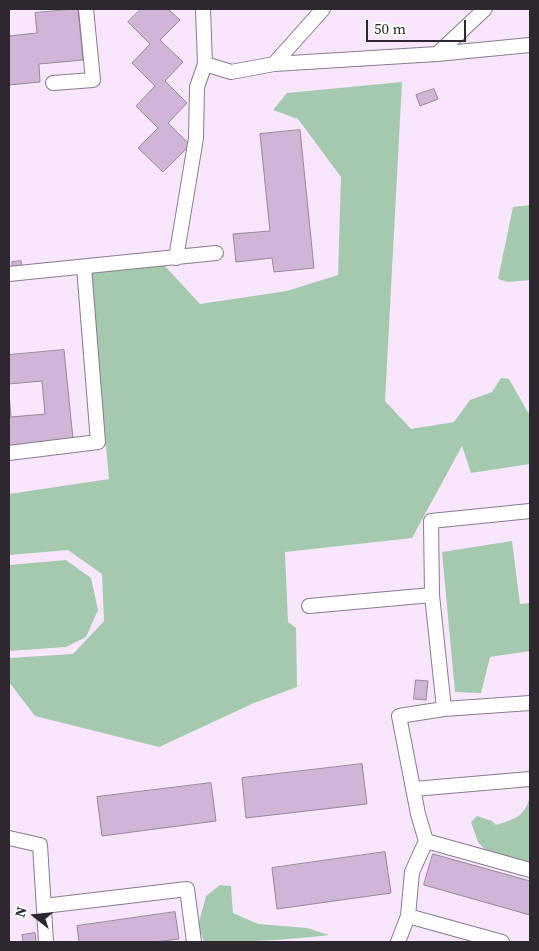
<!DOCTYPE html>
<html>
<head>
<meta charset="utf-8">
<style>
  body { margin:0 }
  #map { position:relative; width:539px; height:951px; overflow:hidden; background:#f8e7fc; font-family:"Source Serif 4",serif }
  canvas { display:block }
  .frame { position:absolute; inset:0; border:10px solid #2d272f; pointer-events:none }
  .north { position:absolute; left:10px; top:891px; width:50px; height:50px; -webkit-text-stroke:4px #fff; paint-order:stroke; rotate:286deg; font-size:14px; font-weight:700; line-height:20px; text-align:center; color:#2d272f }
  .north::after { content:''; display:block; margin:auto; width:18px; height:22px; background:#2d272f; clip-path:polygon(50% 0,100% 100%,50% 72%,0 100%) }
  .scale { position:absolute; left:366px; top:20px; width:100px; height:22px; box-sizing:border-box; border:2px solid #2d272f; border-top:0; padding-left:6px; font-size:15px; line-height:18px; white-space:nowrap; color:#2d272f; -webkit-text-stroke:4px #fff; paint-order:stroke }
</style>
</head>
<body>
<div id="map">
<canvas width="539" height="951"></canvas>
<div class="frame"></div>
<div class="north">N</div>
<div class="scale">50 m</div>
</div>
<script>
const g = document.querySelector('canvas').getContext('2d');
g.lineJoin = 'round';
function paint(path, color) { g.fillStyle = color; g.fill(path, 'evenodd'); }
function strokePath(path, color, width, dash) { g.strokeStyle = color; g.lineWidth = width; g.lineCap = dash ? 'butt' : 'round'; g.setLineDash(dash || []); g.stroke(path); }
const green = new Path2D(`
  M 402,82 L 385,401 L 411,429 L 454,422 L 470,400 L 492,392 L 501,378 L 509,379 L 530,416 L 530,464 L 471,473 L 462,446 L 412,538 L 285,552 L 288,622 L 296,628 L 297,687 L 254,703 L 159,747 L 35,716 L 9,682 L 9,658 L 73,654 L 104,621 L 102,574 L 68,550 L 9,555 L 9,494 L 109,479 L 90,273 L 162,263 L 200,304 L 287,291 L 338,275 L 341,177 L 298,119 L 273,110 L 287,93 Z
  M 530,205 L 530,280 L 508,282 L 498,279 L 513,207 Z
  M 512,541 L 520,604 L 530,603 L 530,651 L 490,657 L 481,693 L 455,692 L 442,552 Z
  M 66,560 L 91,578 L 98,610 L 86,637 L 66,647 L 9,651 L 9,565 Z
  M 530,797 L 530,864 L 489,854 L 478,842 L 471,822 L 477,816 L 492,821 L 496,825 C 514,819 524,818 530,797 Z
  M 220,885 L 231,886 L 233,913 L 258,924 L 307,928 L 329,935 C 287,940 246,942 204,942 L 198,926 L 206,896 Z`);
const building = new Path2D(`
  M 78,9 L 83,60 L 39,64 L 40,82 L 9,85 L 9,36 L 37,33 L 35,13 Z
  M 141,9 L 168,9 L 180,20 L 160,40 L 183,62 L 165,81 L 187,103 L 168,123 L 190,145 L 163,172 L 138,148 L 158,128 L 136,106 L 155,86 L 132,63 L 150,44 L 128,22 Z
  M 434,89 L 438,99 L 420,106 L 416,95 Z
  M 300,130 L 314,268 L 274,272 L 272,258 L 236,262 L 233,234 L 270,231 L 260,134 Z
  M 21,261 L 22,268 L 12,269 L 12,262 Z
  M 64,350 L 73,439 L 9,446 L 9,393 L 11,417 L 45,414 L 42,381 L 9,384 L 9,355 Z
  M 416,680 L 428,681 L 426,700 L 414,699 Z
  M 362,764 L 367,804 L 246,818 L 242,778 Z
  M 211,783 L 216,821 L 102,836 L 97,797 Z
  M 385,852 L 391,893 L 277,909 L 272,868 Z
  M 433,854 L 530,881 L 530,915 L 424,885 Z
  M 175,912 L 179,939 L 155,942 L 79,942 L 77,926 Z
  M 35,933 L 36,942 L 23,942 L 22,935 Z`);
const minor = new Path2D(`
  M 437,54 L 485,9
  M 205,64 L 231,72 L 274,64 L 323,9
  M 274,64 L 437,54 L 530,45
  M 53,83 L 93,80 L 86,9
  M 176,258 L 196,138 L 197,87 L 205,64 L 203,9
  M 9,274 L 216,253
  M 9,453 L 98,442 L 84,267
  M 309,606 L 432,595
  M 444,709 L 530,703
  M 414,789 L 530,779
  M 9,838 L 40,845 L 46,942
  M 426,841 L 418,814 L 399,716 L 444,709 L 432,595 L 431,521 L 530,511
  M 44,906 L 187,889 L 194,942
  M 408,916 L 502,942
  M 398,942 L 408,916 L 412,872 L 426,841 L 530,870`);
paint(green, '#a4c9ae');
paint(building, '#d0b5d7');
strokePath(building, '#96879a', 1);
strokePath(minor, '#897a8d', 16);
strokePath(minor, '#fff', 14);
</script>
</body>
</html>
